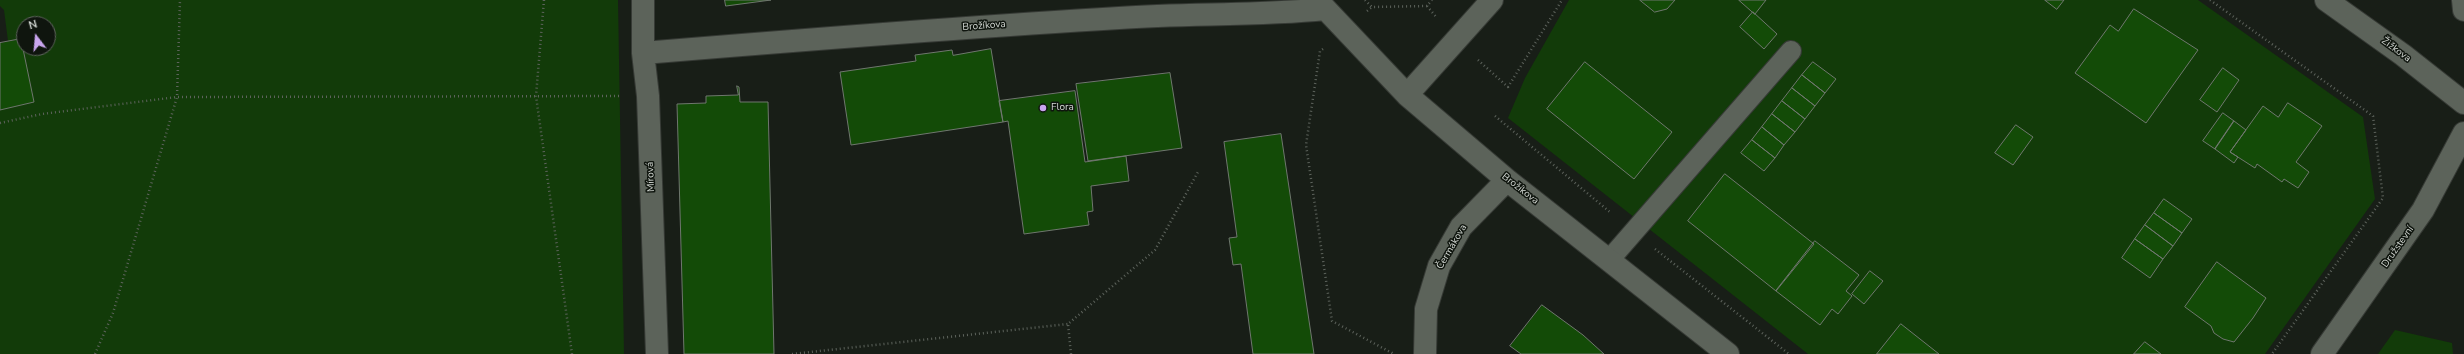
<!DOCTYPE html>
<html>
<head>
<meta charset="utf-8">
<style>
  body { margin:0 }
  #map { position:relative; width:2464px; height:354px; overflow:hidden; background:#181e17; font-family:"Nunito Sans",sans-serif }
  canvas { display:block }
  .north { position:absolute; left:16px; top:16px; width:40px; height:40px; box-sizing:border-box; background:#0f150e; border:1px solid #5e635d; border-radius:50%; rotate:344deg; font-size:11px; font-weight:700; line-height:16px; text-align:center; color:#d4d9d4 }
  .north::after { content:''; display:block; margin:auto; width:14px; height:18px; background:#c9a5ee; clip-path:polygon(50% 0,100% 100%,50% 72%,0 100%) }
</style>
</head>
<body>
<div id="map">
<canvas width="2464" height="354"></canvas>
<div class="north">N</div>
</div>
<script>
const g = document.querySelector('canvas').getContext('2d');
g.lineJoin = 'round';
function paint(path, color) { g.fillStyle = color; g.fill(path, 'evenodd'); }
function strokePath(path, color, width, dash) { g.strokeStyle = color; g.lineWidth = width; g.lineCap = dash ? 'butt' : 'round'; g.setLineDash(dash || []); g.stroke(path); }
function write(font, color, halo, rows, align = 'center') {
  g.font = font + ' "Nunito Sans",sans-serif'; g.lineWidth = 3; g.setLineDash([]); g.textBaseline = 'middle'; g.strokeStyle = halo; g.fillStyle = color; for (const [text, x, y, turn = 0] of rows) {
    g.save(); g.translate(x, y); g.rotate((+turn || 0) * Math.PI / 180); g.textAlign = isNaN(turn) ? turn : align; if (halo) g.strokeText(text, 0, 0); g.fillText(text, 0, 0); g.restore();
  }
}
const green = new Path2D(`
  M 0,0 L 618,0 L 624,354 L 0,354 L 0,110 L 34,102 L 21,39 L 8,41 L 4,10 L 0,6 ZM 24,24 L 48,24 L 48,48 L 24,48 Z
  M 1569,0 L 2198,0 L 2363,117 L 2375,199 L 2265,354 L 1808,354 L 1508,118 L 1525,78 Z
  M 2395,330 L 2452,343 L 2453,354 L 2378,354 Z`);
const building = new Path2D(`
  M 725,0 L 771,0 L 726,6 Z
  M 1640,0 L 1675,0 L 1667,9 L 1655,12 Z
  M 1739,0 L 1766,0 L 1755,14 Z
  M 2045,0 L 2064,0 L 2057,9 Z
  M 2134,9 L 2198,50 L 2146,123 L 2075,73 L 2110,25 L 2118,31 Z
  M 1753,12 L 1777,34 L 1764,49 L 1740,27 Z
  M 21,39 L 34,102 L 0,110 L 0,43 Z
  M 991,49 L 1003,122 L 851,145 L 840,72 L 916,61 L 915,55 L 952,50 L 953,55 Z
  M 1585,62 L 1672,132 L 1634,179 L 1547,109 Z
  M 1813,62 L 1836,79 L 1825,93 L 1802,75 Z
  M 2223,68 L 2239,80 L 2217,112 L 2200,100 Z
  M 1170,73 L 1182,148 L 1088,161 L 1076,84 Z
  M 1802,75 L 1825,93 L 1815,106 L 1792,88 Z
  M 737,86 L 739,87 L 740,102 L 768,102 L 774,354 L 684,354 L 677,104 L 706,103 L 706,96 L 738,95 Z
  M 1792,88 L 1815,106 L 1805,119 L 1782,101 Z
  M 1075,91 L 1085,162 L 1126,156 L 1129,181 L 1091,186 L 1093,211 L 1087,212 L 1089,225 L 1024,234 L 1008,121 L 1003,122 L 999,101 Z
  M 1782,101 L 1805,119 L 1795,132 L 1772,114 Z
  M 2288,103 L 2322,126 L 2296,162 L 2309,172 L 2298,188 L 2284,179 L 2282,182 L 2257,164 L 2255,168 L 2230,152 L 2263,106 L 2278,117 Z
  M 2223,113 L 2234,121 L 2215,149 L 2203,141 Z
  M 1772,114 L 1795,132 L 1784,145 L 1762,127 Z
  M 2234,121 L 2246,130 L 2230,152 L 2238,157 L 2234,163 L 2215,149 Z
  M 2016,125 L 2033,137 L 2013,165 L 1995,153 Z
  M 1762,127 L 1784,145 L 1775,158 L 1752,140 Z
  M 1281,134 L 1314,354 L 1253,354 L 1241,264 L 1233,265 L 1229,238 L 1237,237 L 1224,142 Z
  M 1752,140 L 1775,158 L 1764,171 L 1741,153 Z
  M 1725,174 L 1814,244 L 1776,291 L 1688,221 Z
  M 2164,199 L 2192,219 L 2182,233 L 2154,213 Z
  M 2154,213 L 2182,233 L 2173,246 L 2145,225 Z
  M 2145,225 L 2173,246 L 2163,259 L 2135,239 Z
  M 2135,239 L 2163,259 L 2150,278 L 2122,258 Z
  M 1815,241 L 1859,275 L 1846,291 L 1852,296 L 1838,314 L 1832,309 L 1820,325 L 1776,291 Z
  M 2217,262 L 2266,298 L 2253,318 L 2234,342 L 2223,339 L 2214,333 L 2211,326 L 2185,307 Z
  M 1870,271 L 1883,281 L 1864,304 L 1852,294 Z
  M 1542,305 L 1583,335 L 1604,354 L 1521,354 L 1510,346 Z
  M 1901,324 L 1939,354 L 1877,354 Z
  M 2145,342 L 2161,354 L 2134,354 Z`);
const path = new Path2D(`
  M 544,0 L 536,96 L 572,354
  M 1365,0 L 1372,7 L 1427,6 L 1432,0
  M 2210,0 L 2373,116 L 2383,198 L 2272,354
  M 1427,6 L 1437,18
  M 1367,11 L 1372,7
  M 1323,49 L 1320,51 L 1306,145 L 1332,321 L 1394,354
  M 1478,60 L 1508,87 L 1562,0
  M 1495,116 L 1611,213
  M 0,123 L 42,114 L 177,97 L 619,96
  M 1655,249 L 1789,354
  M 95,354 L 113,313 L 177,97 L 180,0
  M 792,354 L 1068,324
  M 1071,354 L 1068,324 L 1155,250 L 1198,172`);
const service = new Path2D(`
  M 1610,259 L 1791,51`);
const minor = new Path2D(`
  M 643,0 L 643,53 L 648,96 L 657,354
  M 1317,0 L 1407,95 L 1507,180 L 1728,354
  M 2326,0 L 2403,55 L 2464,103
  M 2463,0 L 2464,10
  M 643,53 C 802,40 960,27 1119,18 C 1188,13 1257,16 1325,9
  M 1407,95 L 1492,0
  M 1425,354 L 1426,309 L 1439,266 L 1461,227 L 1507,180
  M 2322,354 L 2423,210 L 2464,133`);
const markers = [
  [1043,108,4,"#c9a5ee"]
];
const streetNames = [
  ["Brožíkova",984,26,-4],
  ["Žižkova",2396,50,36],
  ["Mírová",651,177,-92],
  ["Brožíkova",1520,189,38],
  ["Čermákova",1452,247,-60],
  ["Družstevní",2398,247,-55]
];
const poiNames = [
  ["Flora",1051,108]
];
paint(green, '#123b09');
paint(building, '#134b07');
strokePath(building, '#6f776e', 1);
strokePath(service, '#363a35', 22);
strokePath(minor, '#363a35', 24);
strokePath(path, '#5d635c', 2.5, [1, 3]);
strokePath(service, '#5c635a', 20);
strokePath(minor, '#5c635a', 22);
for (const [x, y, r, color] of markers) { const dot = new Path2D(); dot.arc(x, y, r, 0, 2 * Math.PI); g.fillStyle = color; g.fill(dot); strokePath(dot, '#0f150e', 1.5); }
write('10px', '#d4d9d4', '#0f150e', streetNames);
write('10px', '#d4d9d4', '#0f150e', poiNames, 'left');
</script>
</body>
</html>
